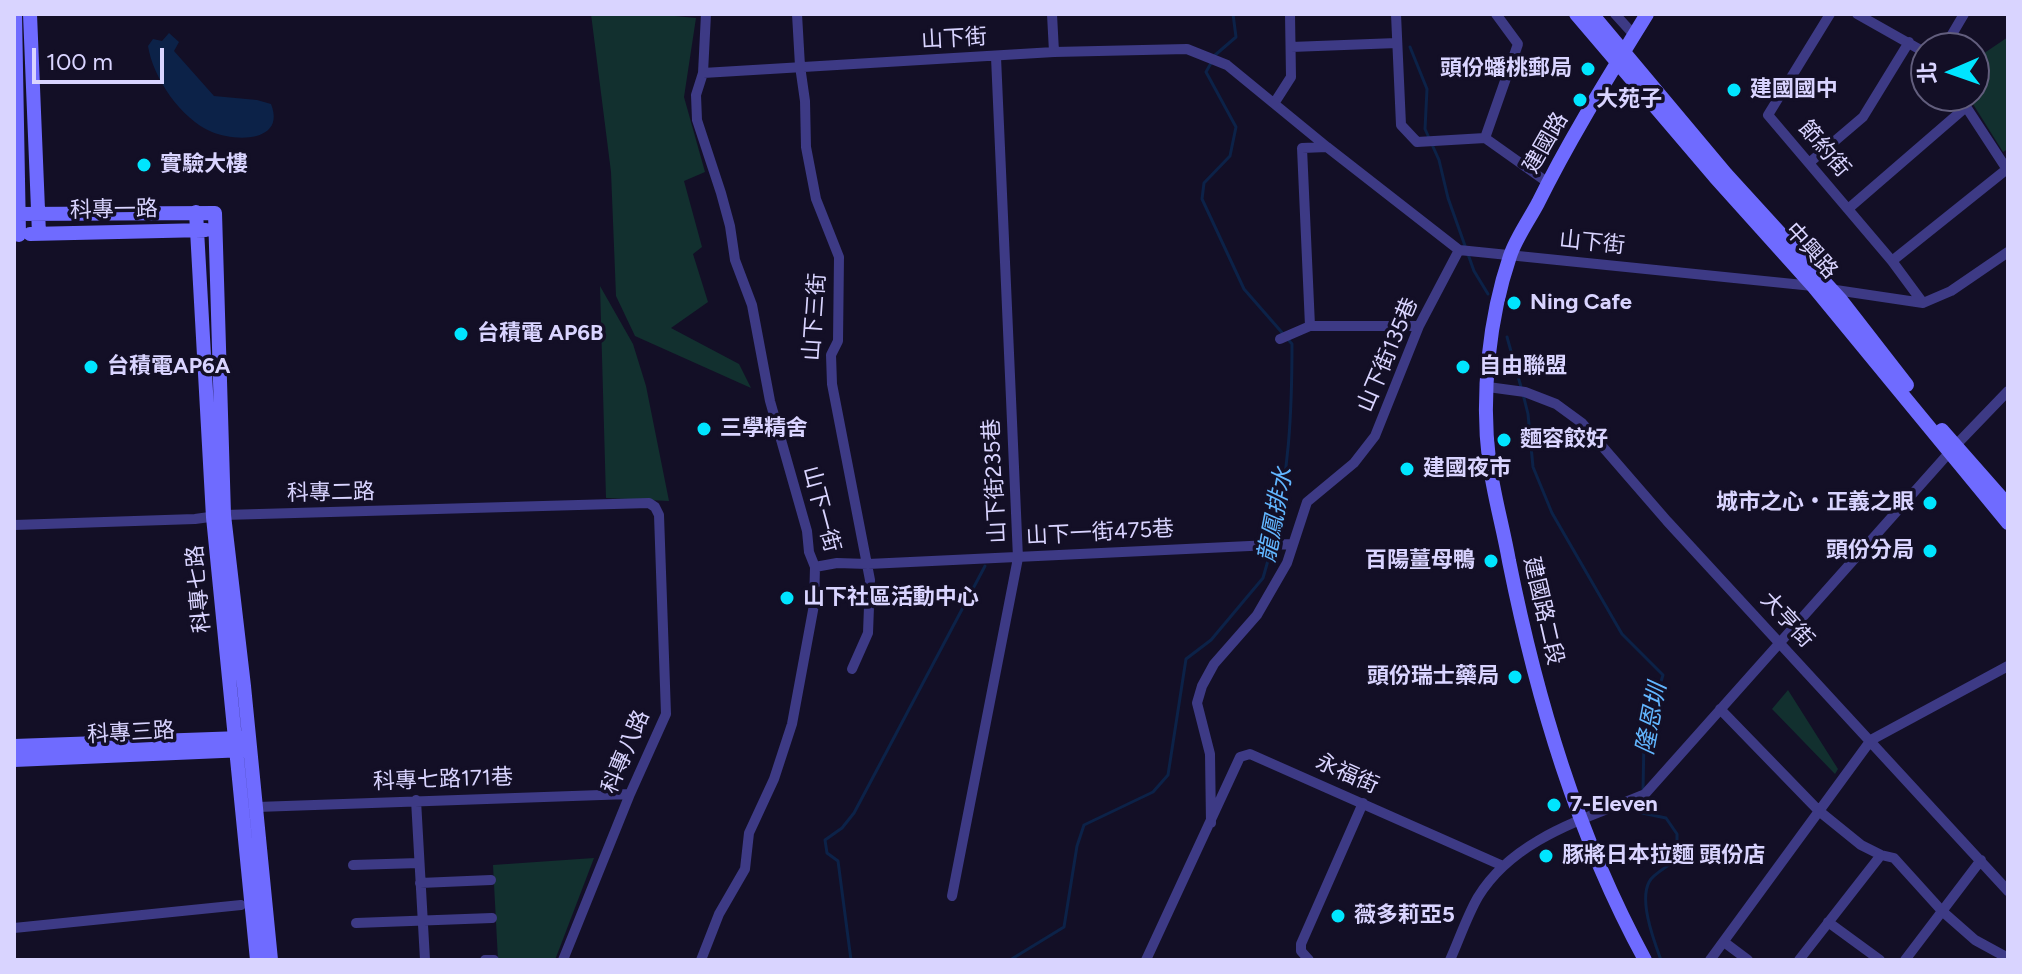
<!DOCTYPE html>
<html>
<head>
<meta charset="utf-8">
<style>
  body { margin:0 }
  #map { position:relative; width:2022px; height:974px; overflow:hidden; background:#130f26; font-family:Figtree,"Noto Sans TC",sans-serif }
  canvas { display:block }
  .frame { position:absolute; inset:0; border:16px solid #d9d4ff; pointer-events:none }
  .north { position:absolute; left:1910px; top:32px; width:80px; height:80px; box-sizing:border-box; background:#130f26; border:2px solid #625e7d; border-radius:50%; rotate:268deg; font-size:22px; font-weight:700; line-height:32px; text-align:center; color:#d9d4ff }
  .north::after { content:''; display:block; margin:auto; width:28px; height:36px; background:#00e5ff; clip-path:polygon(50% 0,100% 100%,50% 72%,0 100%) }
  .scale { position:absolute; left:32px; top:48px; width:132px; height:36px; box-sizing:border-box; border:4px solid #d9d4ff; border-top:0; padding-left:10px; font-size:24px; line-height:28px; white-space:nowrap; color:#d9d4ff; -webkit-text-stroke:6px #130f26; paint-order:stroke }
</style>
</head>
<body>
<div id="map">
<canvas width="2022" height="974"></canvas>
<div class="frame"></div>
<div class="north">北</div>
<div class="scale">100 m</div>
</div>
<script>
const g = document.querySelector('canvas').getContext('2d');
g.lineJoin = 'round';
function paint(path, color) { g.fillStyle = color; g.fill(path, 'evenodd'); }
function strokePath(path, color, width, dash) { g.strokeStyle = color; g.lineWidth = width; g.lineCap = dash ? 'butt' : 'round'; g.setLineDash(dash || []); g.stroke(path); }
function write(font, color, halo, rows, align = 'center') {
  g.font = font + ' Figtree,"Noto Sans TC",sans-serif'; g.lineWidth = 7; g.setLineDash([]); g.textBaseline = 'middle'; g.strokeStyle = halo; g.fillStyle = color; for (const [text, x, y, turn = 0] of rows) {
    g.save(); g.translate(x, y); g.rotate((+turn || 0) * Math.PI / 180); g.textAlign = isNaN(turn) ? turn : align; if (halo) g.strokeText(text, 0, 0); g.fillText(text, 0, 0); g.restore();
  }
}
const green = new Path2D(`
  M 591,14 L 654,14 L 696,18 L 684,97 L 705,172 L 684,181 L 702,247 L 693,254 L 708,302 L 671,328 L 739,364 L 751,388 L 635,336 L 616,296 L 611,172 Z
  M 2008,37 L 2008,149 L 2003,152 L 1968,96 L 1974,96 L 1974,60 Z
  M 600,286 L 633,344 L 646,386 L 669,501 L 606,498 Z
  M 1788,690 L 1838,769 L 1835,774 L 1772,709 Z
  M 594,858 L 555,960 L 498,960 L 493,865 Z`);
const water = new Path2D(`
  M 169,33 L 179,42 L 174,51 L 214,96 L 257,100 L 271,104 C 286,142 236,142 212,132 C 181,119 153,78 148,46 L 153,39 L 162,41 Z`);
const stream = new Path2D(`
  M 1410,47 L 1427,89 L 1425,129 L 1439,160 L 1448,198 L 1474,271 L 1488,294
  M 1214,56 L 1236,37 L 1233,14
  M 1211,63 L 1206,72 L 1236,127 L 1230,156 L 1204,183 L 1202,199 L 1244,289 L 1292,344 C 1292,412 1289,477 1272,542
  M 1507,337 L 1521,387
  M 1523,394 L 1528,414 L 1533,467 L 1552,513 L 1622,634 L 1663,675 L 1644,739 L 1643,791
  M 1643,799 L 1642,813 L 1666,818 L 1677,834 L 1677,860 C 1669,865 1657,872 1651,879 C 1637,897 1654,941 1661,960
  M 851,960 L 838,861 L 827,853 L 825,840 L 842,828 L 854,813 L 985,566
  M 1010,960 L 1064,927 L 1077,846 L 1084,825 L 1153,792 L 1168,775 L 1186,659 L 1211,640 L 1263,578 L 1271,550`);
const street = new Path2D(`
  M 797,14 L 800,66 L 805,101 L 806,147 L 816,199 L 839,257 L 838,341 L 831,355 L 832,384 L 870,580 L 868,633 L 852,669
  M 1052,14 L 1054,52
  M 1396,14 L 1401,125 L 1417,142 L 1485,138 L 1547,182
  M 1615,14 L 1634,35
  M 1830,14 L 1768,115 L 1892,261 L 1923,303
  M 1857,14 L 1926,53
  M 1291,47 L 1397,43
  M 1944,48 L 1964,14
  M 703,73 L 1054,52 L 1187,49 L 1227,65 L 1327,147 L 1459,250 L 1813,286
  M 1959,96 L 2008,171
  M 1275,102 L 1291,77 L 1290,14
  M 1485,138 L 1518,44 L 1496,14
  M 1809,163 L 1863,117 L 1909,42
  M 1848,209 L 1966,107
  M 1892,261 L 2007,169
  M 1829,289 L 1923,303 L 1951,291 L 2008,252
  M 1310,326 L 1302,148 L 1327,147
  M 1280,339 L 1310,326 L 1419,326
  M 1488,387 L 1525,392 L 1556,404 L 1582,423 L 1667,521 L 2008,891
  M 14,525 L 195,519 L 224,515 L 649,503 L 655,507 L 659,515 L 666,714 L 630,794 L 563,960
  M 815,567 L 837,563 L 868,564 L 1292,544
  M 1720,709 L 1819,811 L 1861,845 L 1881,855 L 1894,858 L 1942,911 L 1975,940 L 2008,958
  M 416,800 L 425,960
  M 257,807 L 630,794
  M 1211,823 L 1210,754 L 1197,703 L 1202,686 L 1214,664 L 1257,615 L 1287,563 L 1307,502 L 1354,463 L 1375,436 L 1419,326 L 1459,250
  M 353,865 L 419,863
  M 420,883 L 491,880
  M 952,896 L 1018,558 L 996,57
  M 1828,922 L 1880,960
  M 356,923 L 492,918
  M 14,928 L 241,905
  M 1724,942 L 1748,960
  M 485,960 L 494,960
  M 701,960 L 719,914 L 745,869 L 749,833 L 774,779 L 792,724 L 814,605 L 815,567 L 809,552 L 807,531 L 770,401 L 752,305 L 735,260 L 730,226 L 721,193 L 697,120 L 696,95 L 703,73 L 706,14
  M 1146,960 L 1240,757 L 1250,754 L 1503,866
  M 1309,960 L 1301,951 L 1301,944 L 1363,803
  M 1450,960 C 1459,940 1467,916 1478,897 C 1514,838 1585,819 1645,794 L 1956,445 L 2008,391
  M 1710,960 L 1871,740 L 2008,666
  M 1799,960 L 1881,855
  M 1905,960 L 1981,860`);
const secondary = new Path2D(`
  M 15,14 L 19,235
  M 30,14 L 39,234
  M 1576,14 L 1715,177 L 1813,286 L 2008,523
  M 1592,14 L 1726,174 L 1841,300 L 1907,385
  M 196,212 L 213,517 L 257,960
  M 14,214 L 215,213 L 224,515 L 244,686 L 271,960
  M 30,234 L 206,230
  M 1942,430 L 2008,505
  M 14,746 L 241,738
  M 14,760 L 245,750
  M 1645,960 C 1577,835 1537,700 1509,561 C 1503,527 1493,493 1489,460 C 1481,395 1489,318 1510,256 C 1516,238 1529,220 1538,203 C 1570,138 1609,76 1647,14`);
const markers = [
  [1588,69,8,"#00e5ff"],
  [1734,90,8,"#00e5ff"],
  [1580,100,8,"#00e5ff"],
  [144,165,8,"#00e5ff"],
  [1514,303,8,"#00e5ff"],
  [461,334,8,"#00e5ff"],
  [91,367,8,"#00e5ff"],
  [1463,367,8,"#00e5ff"],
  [704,429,8,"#00e5ff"],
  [1504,440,8,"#00e5ff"],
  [1407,469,8,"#00e5ff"],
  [1930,503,8,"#00e5ff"],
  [1930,551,8,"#00e5ff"],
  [1491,561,8,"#00e5ff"],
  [787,598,8,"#00e5ff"],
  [1515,677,8,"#00e5ff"],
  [1554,805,8,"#00e5ff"],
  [1546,856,8,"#00e5ff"],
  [1338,916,8,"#00e5ff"]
];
const streetNames = [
  ["山下街",954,39,-3],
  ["建國路",1546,143,-60],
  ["節約街",1824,149,49],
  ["科專一路",114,210,-1],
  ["山下街",1592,243,6],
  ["中興路",1811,251,48],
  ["山下三街",815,317,-86],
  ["山下街135巷",1388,355,-67],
  ["山下街235巷",995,481,-93],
  ["科專二路",331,493,-1],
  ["山下一街",821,509,75],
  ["山下一街475巷",1100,533,-3],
  ["科專七路",199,589,-95],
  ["建國路二段",1543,611,77],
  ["大亨街",1787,620,47],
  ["科專三路",131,733,-3],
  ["科專八路",626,752,-67],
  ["永福街",1347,774,24],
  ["科專七路171巷",443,780,-2]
];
const poiNames = [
  ["頭份蟠桃郵局",1572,69,"right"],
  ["建國國中",1750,90],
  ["大苑子",1596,100],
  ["實驗大樓",160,165],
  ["Ning Cafe",1530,303],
  ["台積電 AP6B",477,334],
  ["台積電AP6A",107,367],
  ["自由聯盟",1479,367],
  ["三學精舍",720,429],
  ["麵容餃好",1520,440],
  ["建國夜市",1423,469],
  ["城市之心‧正義之眼",1914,503,"right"],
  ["頭份分局",1914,551,"right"],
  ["百陽薑母鴨",1475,561,"right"],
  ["山下社區活動中心",803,598],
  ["頭份瑞士藥局",1499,677,"right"],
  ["7-Eleven",1570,805],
  ["豚將日本拉麵 頭份店",1562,856],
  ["薇多莉亞5",1354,916]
];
const waterNames = [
  ["龍鳳排水",1276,515,-79],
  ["隆恩圳",1652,719,-79]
];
paint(green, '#12302f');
paint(water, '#0c2248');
strokePath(stream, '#0c2248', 3);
strokePath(street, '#3d3a85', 10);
strokePath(secondary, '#6f6bff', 14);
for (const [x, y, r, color] of markers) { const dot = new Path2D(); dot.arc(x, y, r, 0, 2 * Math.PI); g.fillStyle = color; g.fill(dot); strokePath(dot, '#130f26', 3); }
write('22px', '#d9d4ff', '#130f26', streetNames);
write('bold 22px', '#d9d4ff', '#130f26', poiNames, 'left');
write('italic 24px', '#62b6ff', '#130f26', waterNames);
</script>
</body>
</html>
